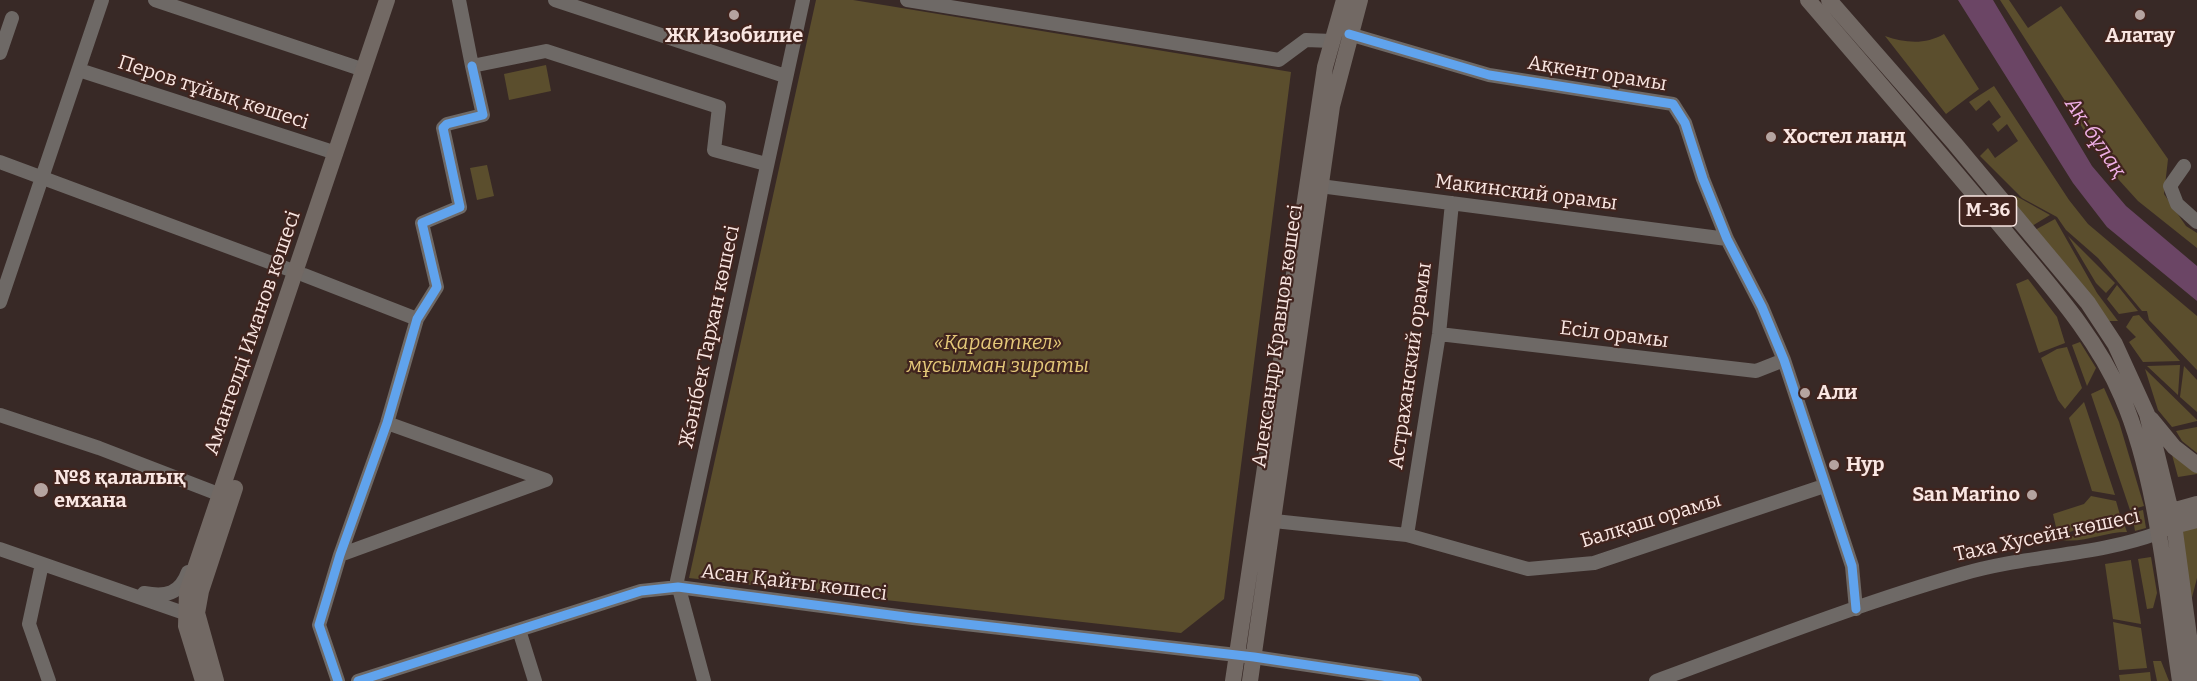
<!DOCTYPE html>
<html>
<head>
<meta charset="utf-8">
<style>
  body { margin:0 }
  canvas { display:block; background:#382926 }
</style>
</head>
<body>
<canvas width="2197" height="681"></canvas>
<script>
const g = document.querySelector('canvas').getContext('2d');
g.lineJoin = 'round';
function paint(path, color) { g.fillStyle = color; g.fill(path, 'evenodd'); }
function strokePath(path, color, width, dash) { g.strokeStyle = color; g.lineWidth = width; g.lineCap = dash ? 'butt' : 'round'; g.setLineDash(dash || []); g.stroke(path); }
function write(font, color, halo, rows, align = 'center') {
  g.font = font + ' Bitter,serif'; g.lineWidth = 4.5; g.setLineDash([]); g.textBaseline = 'middle'; g.strokeStyle = halo; g.fillStyle = color; for (const [text, x, y, turn = 0] of rows) {
    g.save(); g.translate(x, y); g.rotate((+turn || 0) * Math.PI / 180); g.textAlign = isNaN(turn) ? turn : align; if (halo) g.strokeText(text, 0, 0); g.fillText(text, 0, 0); g.restore();
  }
}
const green = new Path2D(`
  M 816,0 L 853,0 L 1291,72 L 1224,599 L 1181,633 L 689,578 Z
  M 2000,0 L 2009,0 L 2028,28 L 2061,6 L 2168,159 L 2164,194 L 2186,226 L 2197,233 L 2197,248 L 2138,201 L 2109,169 Z
  M 1944,34 L 1979,89 L 1946,114 L 1885,36 C 1905,43 1925,45 1944,34 Z
  M 546,65 L 551,91 L 509,100 L 504,74 Z
  M 1994,86 L 2069,200 L 2088,224 L 2197,316 L 2197,370 L 2149,320 L 2147,311 L 2142,311 L 2098,258 L 2066,230 L 2057,217 L 2022,198 L 1980,156 L 1988,148 L 1995,158 L 2018,141 L 2007,124 L 1998,132 L 1992,124 L 2001,117 L 1989,100 L 1976,111 L 1969,102 Z
  M 487,165 L 494,196 L 477,200 L 470,168 Z
  M 2016,196 L 2050,215 L 2032,226 L 2008,201 Z
  M 2055,219 L 2097,293 L 2118,321 L 2106,321 L 2035,230 Z
  M 2068,236 L 2115,283 L 2106,293 L 2096,283 Z
  M 2028,279 L 2057,317 L 2065,343 L 2039,353 L 2016,284 Z
  M 2117,285 L 2138,311 L 2119,314 L 2107,299 Z
  M 2139,315 L 2180,361 L 2143,362 L 2129,342 L 2136,337 L 2126,327 L 2133,316 Z
  M 2080,342 L 2096,368 L 2087,386 L 2072,345 Z
  M 2067,347 L 2082,388 L 2065,409 L 2058,400 L 2041,358 L 2057,349 Z
  M 2180,365 L 2178,395 L 2147,366 Z
  M 2184,366 L 2197,380 L 2197,412 L 2180,397 Z
  M 2145,369 L 2197,420 L 2197,421 L 2172,427 L 2158,410 Z
  M 2104,388 L 2119,422 L 2144,506 L 2130,510 L 2091,394 Z
  M 2084,402 L 2115,495 L 2092,491 L 2069,418 Z
  M 2197,427 L 2197,453 L 2182,441 L 2176,431 Z
  M 2171,451 L 2197,472 L 2197,474 L 2178,477 Z
  M 2091,496 L 2116,501 L 2120,515 L 2058,536 L 2053,514 L 2084,504 Z
  M 2143,510 L 2146,528 L 2135,531 L 2132,513 Z
  M 2122,518 L 2127,532 C 2104,532 2085,543 2062,540 Z
  M 2197,525 L 2197,578 L 2190,605 L 2180,528 Z
  M 2151,557 L 2157,593 L 2153,608 L 2147,609 L 2138,559 Z
  M 2131,560 L 2131,561 L 2141,624 L 2113,619 L 2105,564 Z
  M 2113,622 L 2141,628 L 2147,668 L 2119,670 Z
  M 2153,661 L 2161,661 L 2169,681 L 2157,681 Z
  M 2150,672 L 2151,681 L 2120,681 L 2119,675 Z`);
const water = new Path2D(`
  M 1958,0 L 1993,0 L 2092,166 L 2126,206 L 2197,266 L 2197,301 L 2107,227 L 2073,183 Z`);
const minor = new Path2D(`
  M 155,0 L 364,70
  M 459,0 L 472,66 L 546,51 L 719,107 L 714,150 L 766,164
  M 555,0 L 785,76
  M 907,0 L 1279,60 L 1306,40 L 1332,41
  M 1349,34 L 1489,75 L 1673,104 L 1685,123 L 1703,179 L 1727,239 L 1762,307 L 1784,360 L 1852,566 L 1856,609
  M 0,53 L 12,18
  M 79,70 L 336,153
  M 0,162 L 296,272
  M 2184,166 L 2170,186 L 2177,204 L 2197,222
  M 1320,186 L 1727,239
  M 304,275 L 417,319
  M 0,302 L 102,0
  M 1439,334 L 1756,371 L 1784,360
  M 0,415 L 99,448 L 221,495
  M 387,423 L 546,480
  M 1274,521 L 1407,535 L 1528,569 L 1594,563 L 1824,486
  M 1407,535 L 1439,334 L 1452,203
  M 0,549 L 184,613
  M 340,555 L 546,480
  M 42,564 L 29,624 L 49,681
  M 144,593 C 166,597 180,594 188,572
  M 519,630 L 535,681
  M 338,681 L 319,625 L 340,555 L 387,423 L 417,319 L 437,287 L 422,223 L 460,207 L 443,128 L 447,124 L 483,115 L 472,66
  M 358,681 L 641,591 L 678,587 L 913,618 L 1254,657 L 1415,681
  M 704,681 L 677,581 L 803,0
  M 1656,681 C 1757,644 1858,604 1962,574 C 2026,555 2096,556 2158,533`);
const major = new Path2D(`
  M 1808,0 C 1875,78 1942,155 2008,235 C 2050,286 2096,336 2122,397 C 2158,481 2166,590 2180,681
  M 1829,0 L 1955,144 L 2088,303 L 2115,344 L 2147,414 L 2174,524 L 2195,681
  M 2151,419 L 2174,447 L 2197,465
  M 2161,514 L 2197,504
  M 2166,528 L 2197,520
  M 203,681 L 186,626 L 187,592 L 387,0
  M 216,681 L 197,613 L 201,591 L 235,488
  M 1233,681 L 1325,67 L 1344,0
  M 1250,681 L 1332,106 L 1360,0`);
const cycleway = new Path2D(`
  M 1349,34 L 1489,75 L 1673,104 L 1685,123 L 1703,179 L 1727,239 L 1762,307 L 1784,360 L 1852,566 L 1856,609
  M 338,681 L 319,625 L 340,555 L 387,423 L 417,319 L 437,287 L 422,223 L 460,207 L 443,128 L 447,124 L 483,115 L 472,66
  M 358,681 L 641,591 L 678,587 L 913,618 L 1254,657 L 1415,681`);
const markers = [
  [734,15,6,"#b5a4a0"],
  [2140,15,6,"#b5a4a0"],
  [1771,137,6,"#b5a4a0"],
  [1805,393,6,"#b5a4a0"],
  [1834,465,6,"#b5a4a0"],
  [41,490,8,"#b5a4a0"],
  [2032,495,6,"#b5a4a0"]
];
const shields = [
  [1988,211,57]
];
const shieldNames = [
  ["M-36",1988,211]
];
const poiNames = [
  ["ЖК Изобилие",734,36,"center"],
  ["Алатау",2140,36,"center"],
  ["Хостел ланд",1783,137],
  ["Али",1817,393],
  ["Нур",1846,465],
  ["№8 қалалық",54,478],
  ["емхана",54,501],
  ["San Marino",2020,495,"right"]
];
const streetNames = [
  ["Ақкент орамы",1597,74,9],
  ["Перов тұйық көшесі",213,93,18],
  ["Макинский орамы",1526,193,7],
  ["Амангелді Иманов көшесі",253,333,-71],
  ["Есіл орамы",1614,335,7],
  ["Александр Кравцов көшесі",1278,336,-82],
  ["Жәнібек Тархан көшесі",710,337,-78],
  ["Астраханский орамы",1411,366,-82],
  ["Балқаш орамы",1651,521,-17],
  ["Таха Хусейн көшесі",2047,536,-12],
  ["Асан Қайғы көшесі",794,583,7]
];
const parkNames = [
  ["«Қараөткел»",998,343],
  ["мұсылман зираты",998,366]
];
const waterNames = [
  ["Ақ-бұлақ",2095,138,56]
];
paint(green, '#5b4e2d');
paint(water, '#6b4565');
strokePath(minor, '#6e6966', 14);
strokePath(major, '#726964', 16);
strokePath(cycleway, '#60a3ed', 9);
for (const [x, y, r, color] of markers) { const dot = new Path2D(); dot.arc(x, y, r, 0, 2 * Math.PI); g.fillStyle = color; g.fill(dot); strokePath(dot, '#40241e', 2); }
for (const [x, y, w] of shields) { const box = new Path2D(); box.roundRect(x - w / 2, y - 15, w, 30, 4.5); g.fillStyle = '#40241e'; g.fill(box); strokePath(box, '#f9e6e2', 1.5); }
write('bold 18px', '#f9e6e2', null, shieldNames);
write('bold 20px', '#f9e6e2', '#40241e', poiNames, 'left');
write('20px', '#f9e6e2', '#40241e', streetNames);
write('italic 20px', '#e4c879', '#40241e', parkNames);
write('italic 21px', '#efafe6', '#40241e', waterNames);
</script>
</body>
</html>
